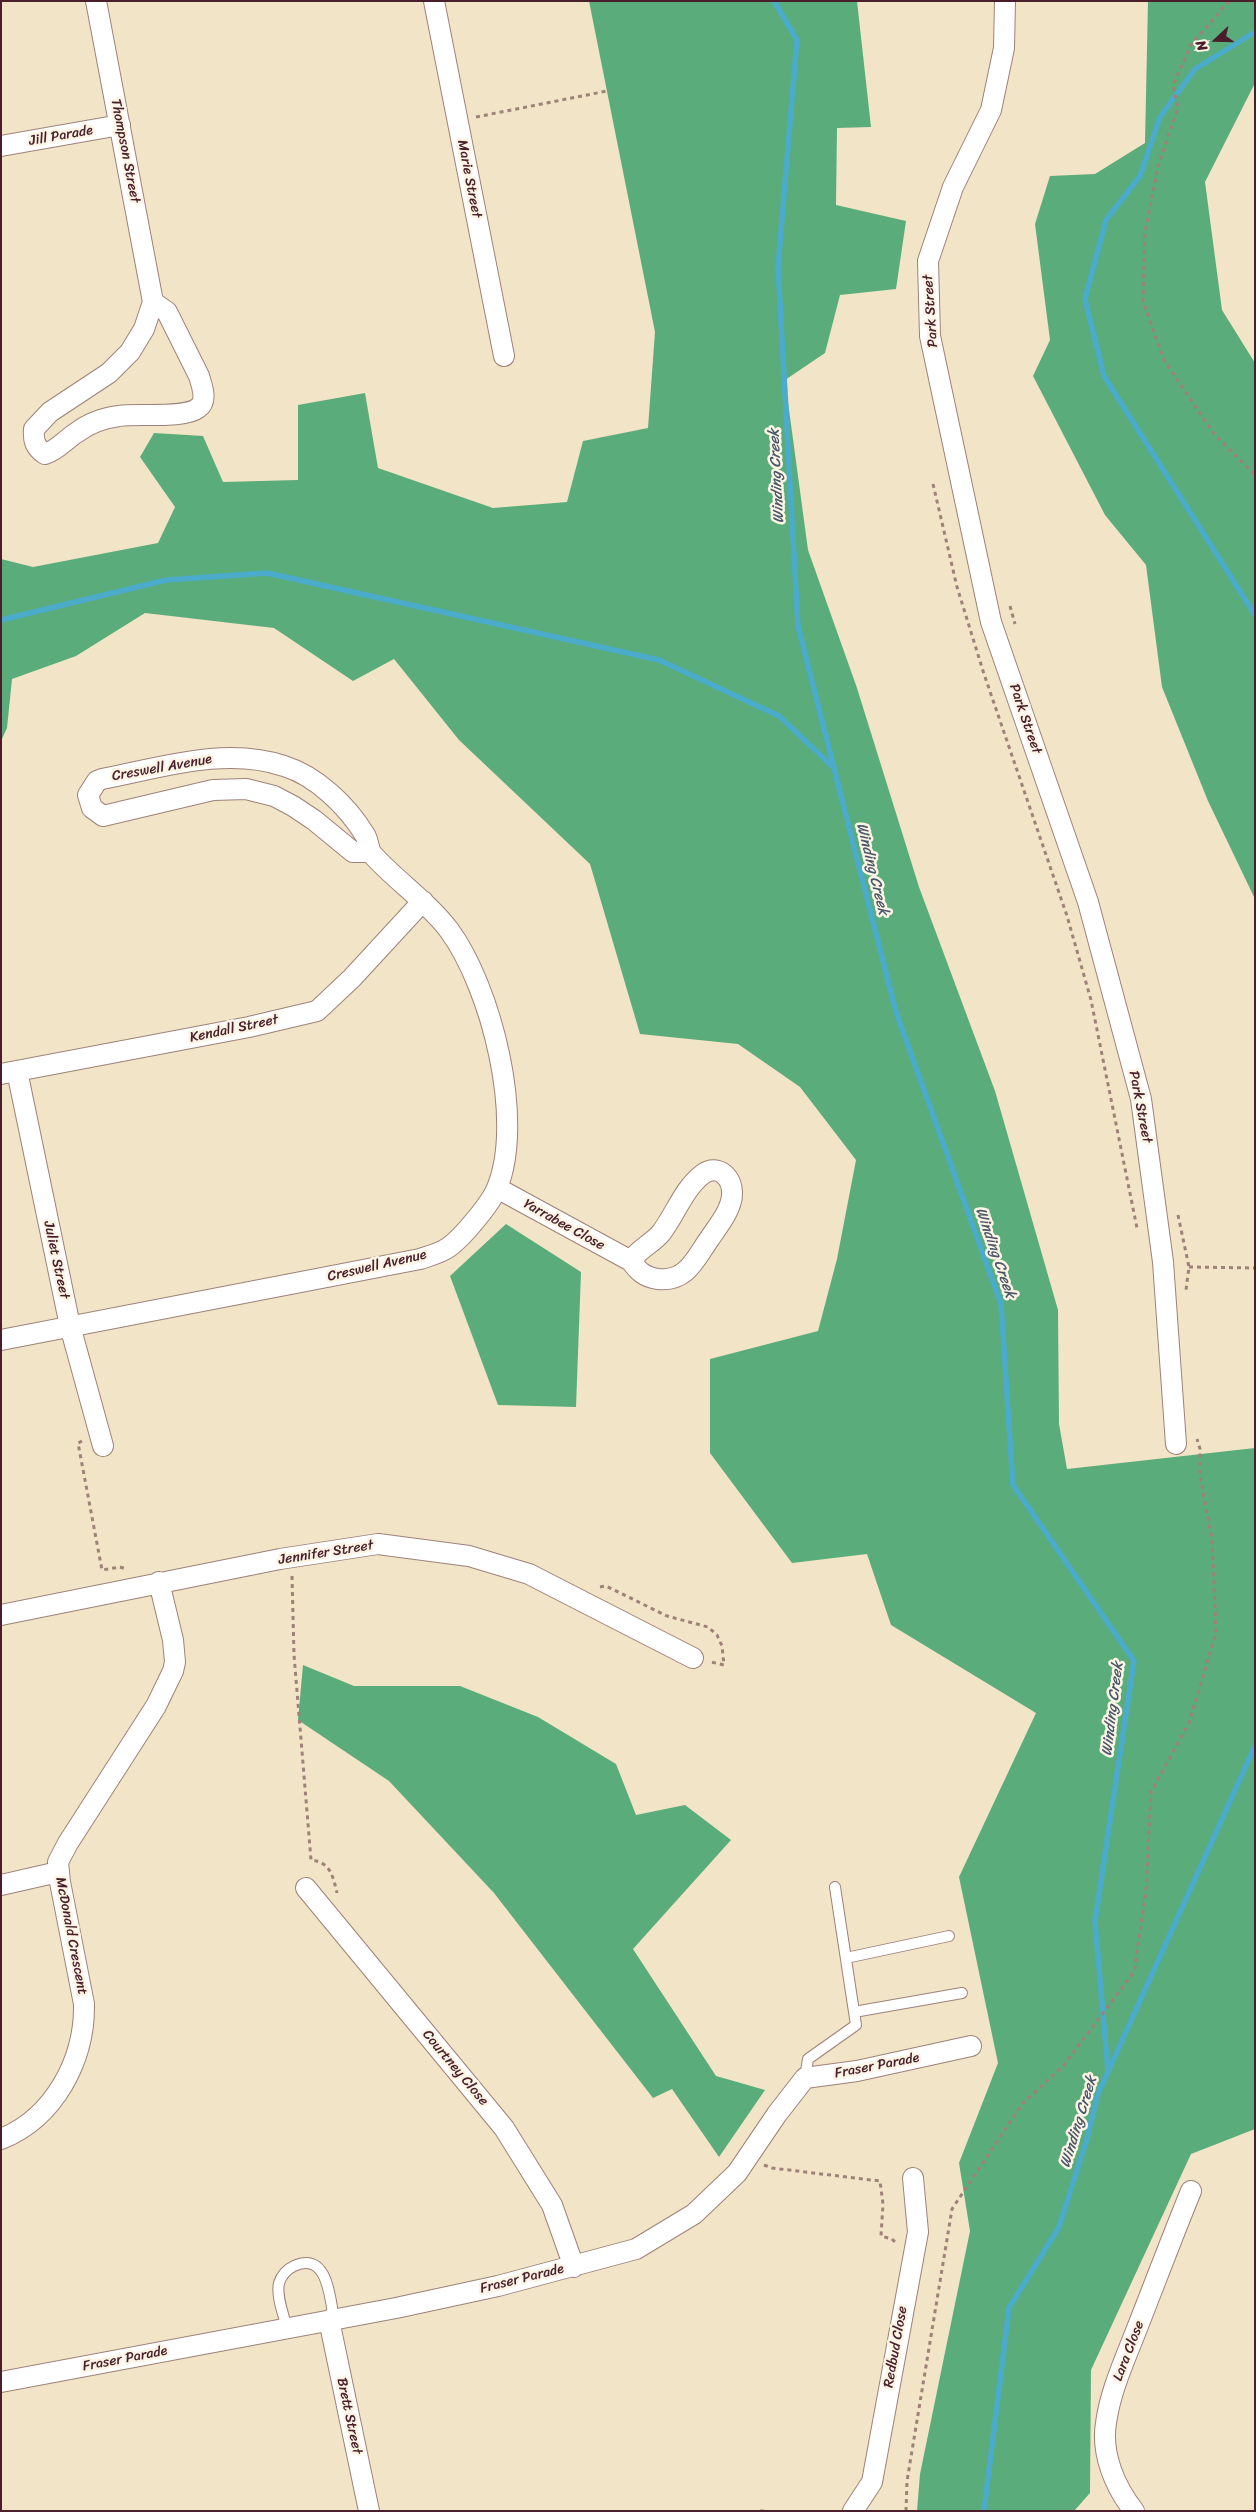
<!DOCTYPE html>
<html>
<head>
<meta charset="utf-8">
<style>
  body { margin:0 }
  #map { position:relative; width:1256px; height:2512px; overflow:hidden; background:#f2e4c7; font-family:Sriracha,sans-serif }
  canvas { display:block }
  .frame { position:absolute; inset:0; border:2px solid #4a1f2b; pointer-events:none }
  .north { position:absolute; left:1191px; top:15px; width:50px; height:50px; -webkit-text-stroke:4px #fcf5e5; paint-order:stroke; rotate:249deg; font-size:14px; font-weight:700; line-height:20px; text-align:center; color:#4a1f2b }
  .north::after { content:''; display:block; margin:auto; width:18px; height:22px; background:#4a1f2b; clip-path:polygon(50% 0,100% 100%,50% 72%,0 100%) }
</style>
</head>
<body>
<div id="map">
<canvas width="1256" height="2512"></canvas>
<div class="frame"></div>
<div class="north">N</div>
</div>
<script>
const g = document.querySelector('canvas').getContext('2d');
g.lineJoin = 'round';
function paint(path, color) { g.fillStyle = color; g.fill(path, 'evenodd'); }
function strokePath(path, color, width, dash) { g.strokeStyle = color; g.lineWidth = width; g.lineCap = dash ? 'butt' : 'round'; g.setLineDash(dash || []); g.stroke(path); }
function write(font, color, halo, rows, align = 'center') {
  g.font = font + ' Sriracha,sans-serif'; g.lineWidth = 5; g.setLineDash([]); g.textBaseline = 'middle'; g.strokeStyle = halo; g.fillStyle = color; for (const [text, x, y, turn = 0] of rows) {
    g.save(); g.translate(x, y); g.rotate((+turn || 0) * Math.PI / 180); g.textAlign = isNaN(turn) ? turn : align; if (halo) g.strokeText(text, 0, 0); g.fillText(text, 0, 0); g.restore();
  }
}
const forest = new Path2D(`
  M 589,1 L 857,1 L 871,127 L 837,128 L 836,205 L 906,221 L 896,289 L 840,295 L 825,353 L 785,380 L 808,550 L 857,688 L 919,887 L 995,1091 L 1058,1310 L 1059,1424 L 1067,1469 L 1255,1448 L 1255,2129 L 1191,2154 L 1091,2370 L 1090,2493 L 1074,2511 L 917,2511 L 920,2474 L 970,2231 L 959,2163 L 998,2063 L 959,1877 L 1036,1713 L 891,1625 L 867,1554 L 792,1563 L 710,1453 L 710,1359 L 818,1331 L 837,1259 L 856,1160 L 800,1087 L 738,1044 L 640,1034 L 590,864 L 459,740 L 394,659 L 353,681 L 274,628 L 145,613 L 76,656 L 12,679 L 7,728 L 1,741 L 1,559 L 33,567 L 158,543 L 175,507 L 140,457 L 154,433 L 203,436 L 223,482 L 298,480 L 298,405 L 365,393 L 378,468 L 493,508 L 567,502 L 583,441 L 648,428 L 655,332 Z
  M 1148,1 L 1255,1 L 1255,83 L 1205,182 L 1222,310 L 1255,363 L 1255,899 L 1208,801 L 1162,687 L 1146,565 L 1105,515 L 1033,376 L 1050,340 L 1035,224 L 1050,176 L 1095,174 L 1145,143 Z
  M 506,1224 L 581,1272 L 576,1407 L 498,1405 L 450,1276 Z
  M 303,1665 L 354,1686 L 460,1686 L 538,1717 L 616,1764 L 636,1815 L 685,1805 L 731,1840 L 633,1949 L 716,2076 L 765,2090 L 719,2157 L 672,2089 L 653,2098 L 494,1893 L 389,1781 L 298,1720 Z`);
const stream = new Path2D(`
  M 774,1 L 797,40 L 778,267 L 798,626 L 896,1012 L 1001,1304 L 1013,1485 L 1134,1661 L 1095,1921 L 1108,2071
  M 1255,32 L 1195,69 L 1160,117 L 1140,176 L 1106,220 L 1085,299 L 1104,376 L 1255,615
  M 1,620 L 166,580 L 267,573 L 659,660 L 779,716 L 834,768
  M 984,2511 L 1009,2308 L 1059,2227 L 1086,2142 L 1098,2094 L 1255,1746`);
const path = new Path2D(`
  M 1229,1 L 1191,45 L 1173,85 L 1178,108 L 1158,166 L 1145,233 L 1143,301 L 1164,360 L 1214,434 L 1255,475
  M 476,117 L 607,91
  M 933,484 L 957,587 L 984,674 L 1067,916 L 1091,1000 L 1137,1228
  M 1010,606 L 1015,624
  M 1178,1215 L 1189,1267 L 1186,1290
  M 1189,1267 L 1255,1268
  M 82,1441 L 78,1443 L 102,1570 L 120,1567 L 126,1569
  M 292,1576 L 294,1655 L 311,1860 C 331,1862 333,1877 337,1893
  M 600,1587 L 606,1586 L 667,1616 L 708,1627 L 717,1635 L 722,1646 L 724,1665 L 711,1662
  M 764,2165 L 772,2168 L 880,2181 L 883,2204 L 881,2236 L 892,2239 L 897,2244
  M 760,2511 L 768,2511
  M 906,2511 L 907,2481 L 952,2209 L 1022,2104 L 1063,2066 L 1134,1972 L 1146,1891 L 1151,1792 L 1189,1723 L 1216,1633 L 1212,1539 L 1200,1476 L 1200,1449 L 1197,1439`);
const service = new Path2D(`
  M 846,1958 L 949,1936
  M 854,2012 L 962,1993
  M 805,2078 L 808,2059 L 856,2025 L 835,1887
  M 287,2329 C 284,2315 276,2297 279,2283 C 281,2276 287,2269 294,2266 C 328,2251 330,2298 334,2320`);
const minor = new Path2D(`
  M 96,1 L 153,302 L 144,329 L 130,352 L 109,373 L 50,412 L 34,429 C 33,441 35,447 45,454 C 58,450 65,440 76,433 C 89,423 103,418 119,416 C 138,413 184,419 198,408 C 208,401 202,386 199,376 L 167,312 L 153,302
  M 434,1 L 504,356
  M 1005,1 L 1004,48 L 991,110 L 953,187 L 928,261 L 930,336 L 991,622 L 1088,902 L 1141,1099 L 1163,1262 L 1176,1444
  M 1,146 L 120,125
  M 17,1071 L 70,1326 L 103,1446
  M 1,1074 L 249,1027 L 317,1011 L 352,978 L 423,901
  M 497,1188 L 631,1261 C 638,1271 644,1277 658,1279 C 687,1282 695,1259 710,1238 C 718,1226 732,1209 732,1194 C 733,1178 718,1163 703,1174 C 684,1188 675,1215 661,1233 C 652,1244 638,1249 631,1261
  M 1,1340 L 420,1259 C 429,1256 441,1253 449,1247 C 463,1237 491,1203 497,1188 C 525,1120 491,987 449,930 C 427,901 396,881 372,854 C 368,849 369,841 365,835 C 348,807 317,776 284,766 C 226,746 160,768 102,779 L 97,781 L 88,795 L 92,808 L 103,816 L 213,790 L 246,789 L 274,796 L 293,806 L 314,820 L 353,852 L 370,852
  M 1,1615 L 280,1559 L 378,1544 L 469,1556 L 529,1574 L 693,1658
  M 1,1885 L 58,1872
  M 306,1888 L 504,2128 L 552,2205 L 574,2267
  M 1,2139 C 54,2118 85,2060 84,2004 L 60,1882 L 58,1862 L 68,1843 L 156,1706 L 173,1671 L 175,1662 L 173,1640 L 159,1582
  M 329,2320 L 369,2511
  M 1,2382 L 396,2308 L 498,2286 L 636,2249 L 694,2214 L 737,2173 L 777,2114 L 805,2078 L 857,2071 L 971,2046
  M 853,2511 L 872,2482 L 918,2232 L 913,2178
  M 1134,2511 C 1115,2487 1101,2454 1106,2423 C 1110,2393 1123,2364 1134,2336 C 1153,2288 1171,2240 1191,2191`);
const streetNames = [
  ["Jill Parade",61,136,-10],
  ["Thompson Street",125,151,79],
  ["Marie Street",469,179,79],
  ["Park Street",931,311,-94],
  ["Park Street",1025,719,71],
  ["Creswell Avenue",162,768,-10],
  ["Kendall Street",234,1029,-12],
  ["Park Street",1140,1107,79],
  ["Yarrabee Close",564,1225,29],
  ["Juliet Street",56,1260,78],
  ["Creswell Avenue",377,1266,-13],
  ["Jennifer Street",326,1553,-9],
  ["McDonald Crescent",71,1936,79],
  ["Fraser Parade",877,2066,-11],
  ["Courtney Close",455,2068,50],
  ["Fraser Parade",522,2279,-14],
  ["Redbud Close",896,2347,-80],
  ["Lara Close",1129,2351,-69],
  ["Fraser Parade",125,2359,-11],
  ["Brett Street",349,2416,78]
];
const waterNames = [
  ["Winding Creek",777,476,-93],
  ["Winding Creek",872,869,76],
  ["Winding Creek",995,1253,71],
  ["Winding Creek",1113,1709,-83],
  ["Winding Creek",1079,2122,-73]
];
paint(forest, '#5aad7a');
strokePath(stream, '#4babca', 5.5);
strokePath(service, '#9e8279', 12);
strokePath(minor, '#9e8279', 22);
strokePath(path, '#9e8279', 3, [4, 4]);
strokePath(service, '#fff', 10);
strokePath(minor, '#fff', 20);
write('14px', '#4a1f2b', '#fcf5e5', streetNames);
write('italic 15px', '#4a576b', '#fcf5e5', waterNames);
</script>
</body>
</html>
